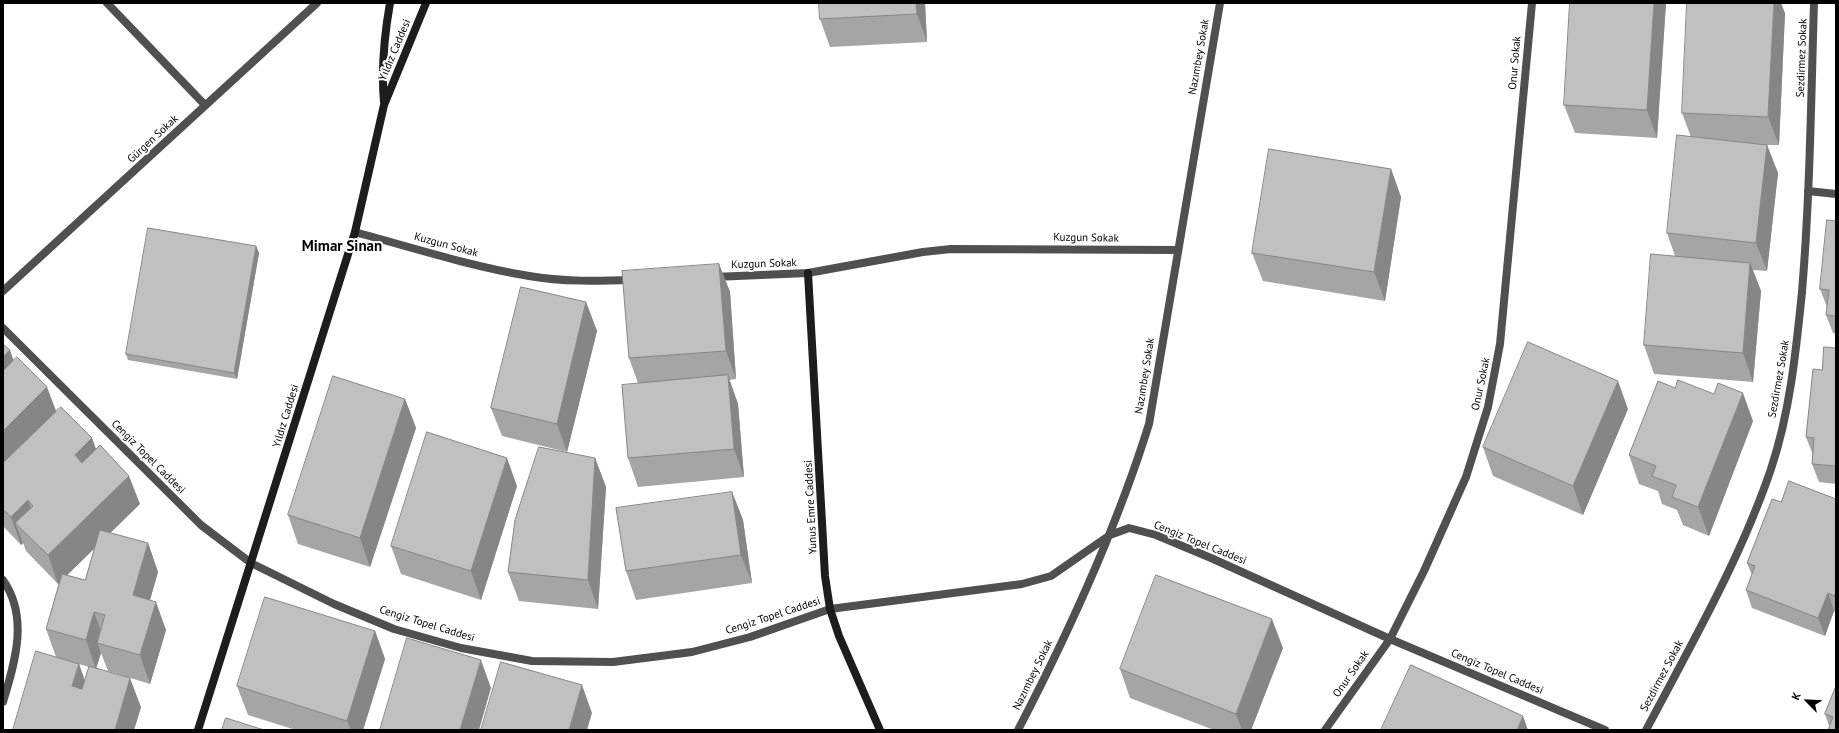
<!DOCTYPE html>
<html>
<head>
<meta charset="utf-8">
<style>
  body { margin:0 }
  #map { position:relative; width:1839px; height:733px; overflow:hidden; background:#fff; font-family:"PT Sans",sans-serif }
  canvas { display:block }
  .frame { position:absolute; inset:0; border:4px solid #000; pointer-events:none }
  .north { position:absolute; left:1787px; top:681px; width:40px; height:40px; -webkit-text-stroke:3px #fff; paint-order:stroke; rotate:294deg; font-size:11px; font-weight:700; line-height:16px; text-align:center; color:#000 }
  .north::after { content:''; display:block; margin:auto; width:14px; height:18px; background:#000; clip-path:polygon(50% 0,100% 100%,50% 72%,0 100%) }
</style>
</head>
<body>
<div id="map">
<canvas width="1839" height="733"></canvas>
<div class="frame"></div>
<div class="north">K</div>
</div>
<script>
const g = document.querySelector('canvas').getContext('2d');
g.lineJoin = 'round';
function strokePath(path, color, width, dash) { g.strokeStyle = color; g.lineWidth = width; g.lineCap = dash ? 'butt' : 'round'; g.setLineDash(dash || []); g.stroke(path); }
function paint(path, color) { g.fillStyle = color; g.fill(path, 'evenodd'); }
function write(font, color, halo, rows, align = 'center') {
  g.font = font + ' "PT Sans",sans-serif'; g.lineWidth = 4; g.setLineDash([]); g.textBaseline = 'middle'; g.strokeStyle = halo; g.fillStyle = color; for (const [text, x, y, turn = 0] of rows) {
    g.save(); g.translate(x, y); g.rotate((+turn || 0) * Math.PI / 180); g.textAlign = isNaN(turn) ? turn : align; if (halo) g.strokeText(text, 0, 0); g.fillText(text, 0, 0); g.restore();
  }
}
const street = new Path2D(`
  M 107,3 L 205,105
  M 1808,191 L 1836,194
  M 355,232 C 413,248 470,266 529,276 C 563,282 598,281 632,280
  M 714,277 L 808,273 L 923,252 L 951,249 L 1177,250
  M 3,291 L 317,3
  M 3,328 L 201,525 L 251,563 L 334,604 L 394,629 L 461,648 L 532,661 L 613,662 L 692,652 L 750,637 L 830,609 L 1022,584 L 1051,576 L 1110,535 L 1129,528 L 1156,535 L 1211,558 L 1390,639 L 1605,730
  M 3,580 C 29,617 15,662 3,702
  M 1018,730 C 1069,632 1116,530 1149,424 L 1220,3
  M 1325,730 L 1390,639 L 1424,571 L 1466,477 L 1488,407 L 1500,344 L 1532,3
  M 1646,730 C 1691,645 1740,560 1771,469 C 1790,412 1796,351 1802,292 C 1810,196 1811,100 1814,3`);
const secondary = new Path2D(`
  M 384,102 C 381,68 384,37 390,3
  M 808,273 L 825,576 L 830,609 L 839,636 L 880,730
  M 198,730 L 355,232 L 384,105 L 426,3`);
const wall = new Path2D(`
  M 925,3 L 927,42 L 830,47 L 820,19 Z
  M 1666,3 L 1657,138 L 1575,133 L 1564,105 Z
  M 1785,13 L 1779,145 L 1767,145 L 1778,173 L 1767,271 L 1753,270 L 1761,291 L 1753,382 L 1654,374 L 1644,345 L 1675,256 L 1667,233 L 1691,137 L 1682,113 Z
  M 1391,169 L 1401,197 L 1385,301 L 1263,281 L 1252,253 Z
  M 1836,221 L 1836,334 L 1833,333 L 1826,315 L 1827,307 L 1820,289 Z
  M 256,246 L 259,253 L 237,379 L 128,360 L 126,354 Z
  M 719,264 L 730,292 L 736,379 L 729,380 L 738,404 L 744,477 L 638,487 L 628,458 L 638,383 L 629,358 Z
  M 586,302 L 597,331 L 567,452 L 502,436 L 491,408 Z
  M 3,344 L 13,361 L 56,411 L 92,438 L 96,449 L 140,504 L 110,533 L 148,543 L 158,572 L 150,600 L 166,630 L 150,684 L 108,671 L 101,653 L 96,668 L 141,707 L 134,730 L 13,730 L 56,657 L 46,629 L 59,583 L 58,584 L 26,551 L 23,543 L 21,545 L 3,526 ZM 95,548 L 85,580 L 67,575 ZM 79,664 L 89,667 L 85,681 Z
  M 1836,348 L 1836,484 L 1819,482 L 1812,464 L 1813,455 L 1806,437 L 1822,370 Z
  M 405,399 L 416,428 L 370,567 L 298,544 L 288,515 Z
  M 1628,409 L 1583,515 L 1493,476 L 1483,447 Z
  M 1753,421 L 1709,536 L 1683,525 L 1677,510 L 1662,504 L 1658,491 L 1639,484 L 1629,455 Z
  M 595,458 L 606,487 L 598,609 L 519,601 L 508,572 Z
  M 517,486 L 481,600 L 401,574 L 391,546 Z
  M 732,492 L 743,520 L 752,583 L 636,600 L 626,571 Z
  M 1836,499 L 1836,612 L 1834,611 L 1825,636 L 1752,608 L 1746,590 L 1752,575 L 1747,563 L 1781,502 Z
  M 375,631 L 385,659 L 363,730 L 296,730 L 248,715 L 237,686 Z
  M 1283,648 L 1251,730 L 1214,730 L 1130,698 L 1120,669 Z
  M 1836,686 L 1836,730 L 1829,726 L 1825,714 Z`);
const shadedWall = new Path2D(`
  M 916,3 L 925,3 L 927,42 L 917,14 Z
  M 1654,3 L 1666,3 L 1657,138 L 1647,110 Z
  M 1774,3 L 1781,3 L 1785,13 L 1779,145 L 1768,117 Z
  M 1767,145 L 1778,173 L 1767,271 L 1756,243 Z
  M 1391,169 L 1401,197 L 1385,301 L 1374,272 Z
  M 256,246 L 259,253 L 237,379 L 234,373 Z
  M 1750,263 L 1761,291 L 1753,382 L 1743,353 Z
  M 719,264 L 730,292 L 736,379 L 726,351 Z
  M 586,302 L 597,331 L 567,452 L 557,424 Z
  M 10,350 L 20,379 L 3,394 L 3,357 Z
  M 728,375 L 738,404 L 744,477 L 734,449 Z
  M 1618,381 L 1628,409 L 1583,515 L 1573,486 Z
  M 47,387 L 58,416 L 3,470 L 3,431 Z
  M 1743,393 L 1753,421 L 1709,536 L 1698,507 Z
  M 405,399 L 416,428 L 370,567 L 360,538 Z
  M 92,438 L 102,467 L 85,483 L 75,455 Z
  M 507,458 L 517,486 L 481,600 L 471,571 Z
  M 595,458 L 606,487 L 598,609 L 588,580 Z
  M 129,476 L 140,504 L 58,584 L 48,555 Z
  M 732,492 L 743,520 L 752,583 L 741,555 Z
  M 28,500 L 38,529 L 15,523 L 23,543 L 21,545 L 11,517 Z
  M 148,543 L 158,572 L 143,624 L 133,595 Z
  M 1836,592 L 1836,601 L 1834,596 Z
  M 1828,593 L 1834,611 L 1825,636 L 1818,618 Z
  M 156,602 L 166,630 L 150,684 L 140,655 Z
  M 94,612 L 104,640 L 97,643 L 101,653 L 96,669 L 86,640 Z
  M 1272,619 L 1283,648 L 1251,730 L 1242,730 L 1236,714 Z
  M 375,631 L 385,659 L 363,730 L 351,730 L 347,721 Z
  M 481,660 L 491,688 L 479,730 L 460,730 Z
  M 79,664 L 89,692 L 72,686 Z
  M 130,678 L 141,707 L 134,730 L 115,730 Z
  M 582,685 L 592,713 L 587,730 L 569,730 Z
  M 1523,716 L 1528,730 L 1517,730 Z`);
const building = new Path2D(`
  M 819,3 L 916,3 L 917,14 L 820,19 Z
  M 1570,3 L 1654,3 L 1647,110 L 1564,105 Z
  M 1687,3 L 1774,3 L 1768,117 L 1682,113 Z
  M 1677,135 L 1767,145 L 1756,243 L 1667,233 Z
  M 1269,149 L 1391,169 L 1374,272 L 1252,253 Z
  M 1827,220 L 1836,221 L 1836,316 L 1826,315 L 1829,290 L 1820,289 Z
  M 148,228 L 256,246 L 234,373 L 126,354 Z
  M 1651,254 L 1750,263 L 1743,353 L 1644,345 Z
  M 719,264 L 726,351 L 629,358 L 622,271 Z
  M 521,287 L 586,302 L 557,424 L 491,408 Z
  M 1528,342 L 1618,381 L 1573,486 L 1483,447 Z
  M 3,344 L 10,350 L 3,357 Z
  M 1824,347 L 1836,348 L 1836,466 L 1812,464 L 1814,438 L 1806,437 L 1813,369 L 1822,370 Z
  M 17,357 L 47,387 L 3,431 L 3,371 Z
  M 728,375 L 734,449 L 628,458 L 622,385 Z
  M 333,376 L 405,399 L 360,538 L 288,515 Z
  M 1678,380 L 1714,394 L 1718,383 L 1743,393 L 1698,507 L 1672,497 L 1676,485 L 1652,476 L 1656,466 L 1629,455 L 1658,381 L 1675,388 Z
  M 61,407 L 92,438 L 75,455 L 82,463 L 100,445 L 129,476 L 48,555 L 15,523 L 33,506 L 28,500 L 11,517 L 3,509 L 3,463 Z
  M 427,432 L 507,458 L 471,571 L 391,546 Z
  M 539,447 L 595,458 L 588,580 L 508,572 L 515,520 Z
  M 1789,481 L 1836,499 L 1836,592 L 1834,596 L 1828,593 L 1818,618 L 1746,590 L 1755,566 L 1747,563 L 1772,499 L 1781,502 Z
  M 732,492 L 741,555 L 626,571 L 616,508 Z
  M 100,530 L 148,543 L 133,595 L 156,602 L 140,655 L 97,643 L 105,615 L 94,612 L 86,640 L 46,629 L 62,574 L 85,580 Z
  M 1156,575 L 1272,619 L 1236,714 L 1120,669 Z
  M 265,597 L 375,631 L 347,721 L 237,686 Z
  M 407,638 L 481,660 L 460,730 L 380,730 Z
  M 36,651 L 79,664 L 72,686 L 82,689 L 89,666 L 130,678 L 115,730 L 13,730 Z
  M 501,662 L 582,685 L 569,730 L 481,730 Z
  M 1411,665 L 1523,716 L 1517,730 L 1381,730 Z
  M 1836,686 L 1836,730 L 1828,730 L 1833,717 L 1825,714 Z
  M 226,718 L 264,730 L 222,730 Z`);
const streetNames = [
  ["Yıldız Caddesi",395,50,-67],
  ["Nazımbey Sokak",1199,57,-80],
  ["Sezdirmez Sokak",1802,58,-88],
  ["Onur Sokak",1515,63,-85],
  ["Gürgen Sokak",153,139,-43],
  ["Kuzgun Sokak",1086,238,1],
  ["Kuzgun Sokak",446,245,15],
  ["Kuzgun Sokak",764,264,-2],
  ["Nazımbey Sokak",1145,376,-81],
  ["Sezdirmez Sokak",1779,379,-80],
  ["Onur Sokak",1481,384,-78],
  ["Yıldız Caddesi",286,416,-73],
  ["Cengiz Topel Caddesi",148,457,45],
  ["Yunus Emre Caddesi",811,507,-93],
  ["Cengiz Topel Caddesi",1200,543,22],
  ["Cengiz Topel Caddesi",773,616,-18],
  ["Cengiz Topel Caddesi",427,624,17],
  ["Cengiz Topel Caddesi",1497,672,23],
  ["Onur Sokak",1351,674,-55],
  ["Nazımbey Sokak",1033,675,-64],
  ["Sezdirmez Sokak",1662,676,-62]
];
const districtNames = [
  ["Mimar Sinan",342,247]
];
strokePath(street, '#505050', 8);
strokePath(secondary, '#1d1d1d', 8);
paint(wall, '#a5a5a5');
paint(shadedWall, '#868686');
paint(building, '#c0c0c0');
strokePath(building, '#868686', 1);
write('11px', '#000', '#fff', streetNames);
write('bold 15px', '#000', '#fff', districtNames);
</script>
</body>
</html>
